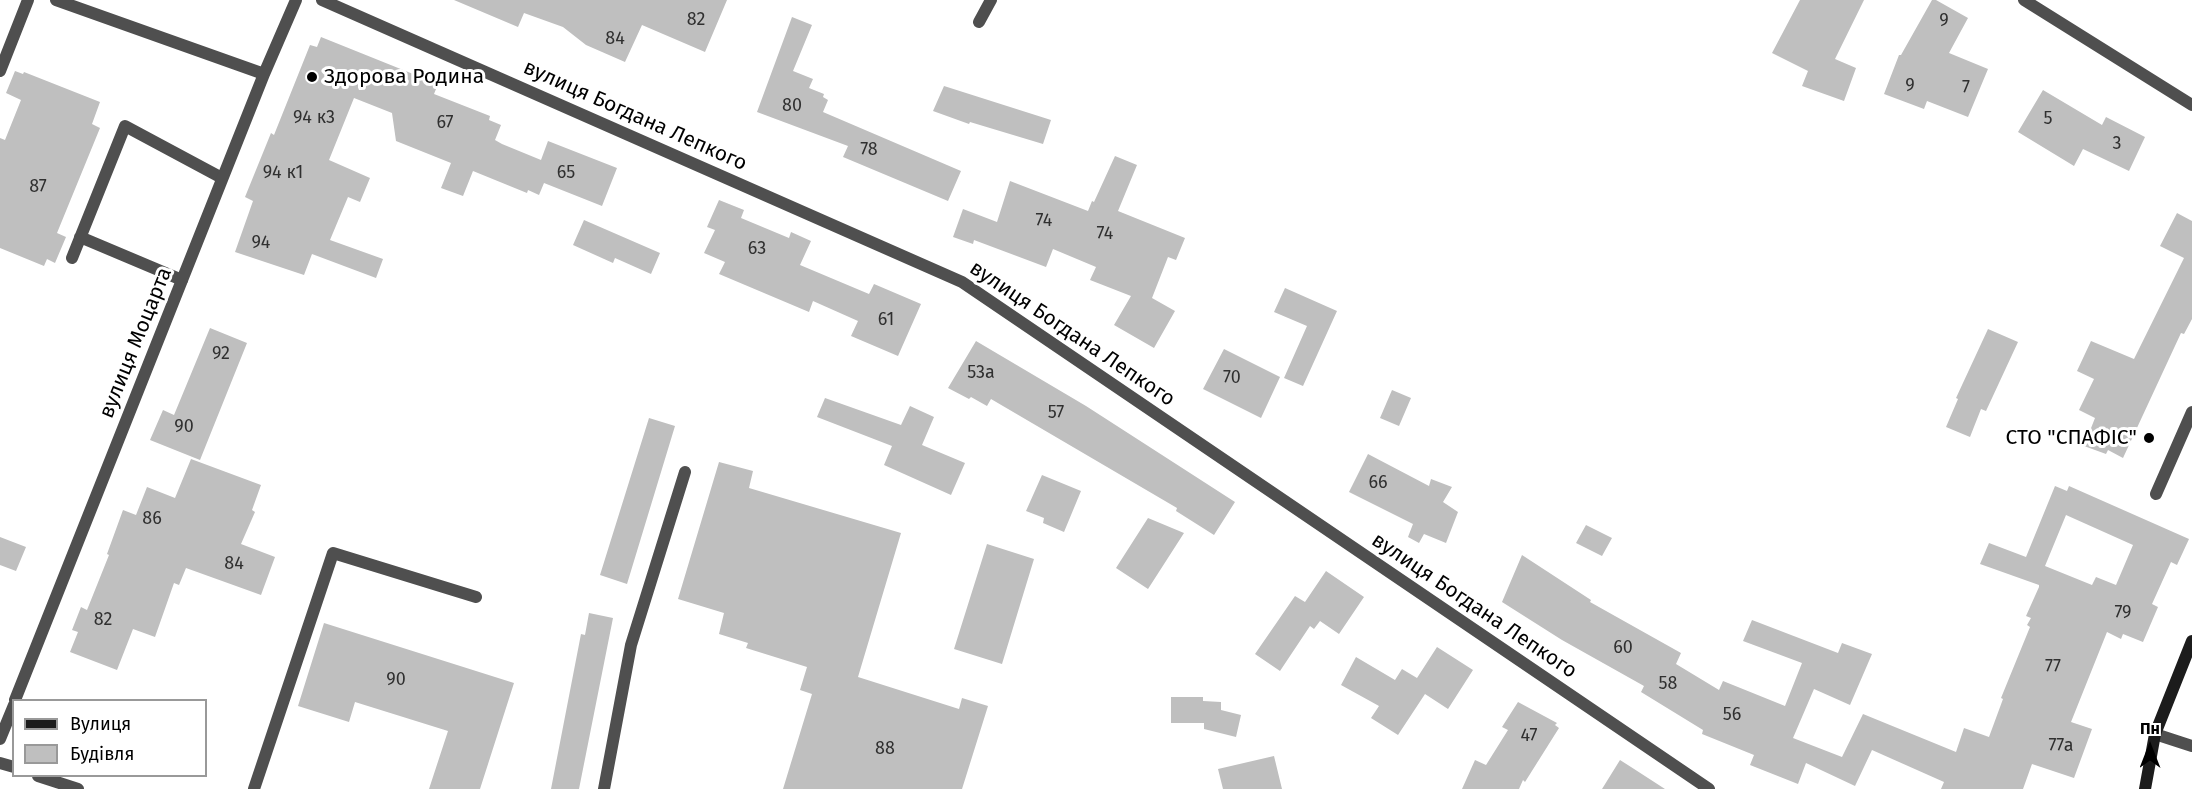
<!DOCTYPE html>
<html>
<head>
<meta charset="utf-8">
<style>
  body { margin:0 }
  #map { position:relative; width:2192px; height:789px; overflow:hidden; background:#fff; font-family:"Fira Sans",sans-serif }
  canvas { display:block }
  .legend { position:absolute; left:12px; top:699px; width:195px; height:78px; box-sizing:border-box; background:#fff; border:2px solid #999; margin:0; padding:8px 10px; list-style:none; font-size:18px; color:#000 }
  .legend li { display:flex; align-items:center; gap:12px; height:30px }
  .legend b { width:30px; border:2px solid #999 }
  .north { position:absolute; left:2120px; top:717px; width:60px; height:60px; -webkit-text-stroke:4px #fff; paint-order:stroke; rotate:0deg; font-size:16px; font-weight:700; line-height:24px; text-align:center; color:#000 }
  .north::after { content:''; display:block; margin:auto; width:21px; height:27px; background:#000; clip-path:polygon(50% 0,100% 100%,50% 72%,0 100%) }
</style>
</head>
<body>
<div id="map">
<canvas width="2192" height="789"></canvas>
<ul class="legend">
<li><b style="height:8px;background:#1c1c1c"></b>Вулиця</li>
<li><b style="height:16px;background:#bfbfbf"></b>Будівля</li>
</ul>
<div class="north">Пн</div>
</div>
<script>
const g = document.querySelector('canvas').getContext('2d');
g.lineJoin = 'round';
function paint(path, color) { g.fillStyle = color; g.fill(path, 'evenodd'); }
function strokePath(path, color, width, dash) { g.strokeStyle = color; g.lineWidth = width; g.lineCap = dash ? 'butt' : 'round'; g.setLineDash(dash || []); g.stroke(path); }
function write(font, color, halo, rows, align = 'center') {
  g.font = font + ' "Fira Sans",sans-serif'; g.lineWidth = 6; g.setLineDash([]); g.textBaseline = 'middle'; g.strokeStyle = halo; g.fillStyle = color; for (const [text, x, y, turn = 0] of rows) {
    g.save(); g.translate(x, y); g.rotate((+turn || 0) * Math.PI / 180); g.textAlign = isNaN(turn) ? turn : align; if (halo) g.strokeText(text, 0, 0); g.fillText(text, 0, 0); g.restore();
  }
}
const building = new Path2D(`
  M 454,0 L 727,0 L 705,52 L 642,25 L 625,62 L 586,45 L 563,27 L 524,13 L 518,27 Z
  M 1800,0 L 1864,0 L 1835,59 L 1856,68 L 1844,101 L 1802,86 L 1808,71 L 1772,53 Z
  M 1932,0 L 1936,0 L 1968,18 L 1949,53 L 1988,69 L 1968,117 L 1927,101 L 1924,109 L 1884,94 L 1899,55 L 1901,55 Z
  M 792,17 L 812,25 L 793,71 L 813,79 L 809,88 L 824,94 L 823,97 L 828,100 L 823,112 L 961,171 L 948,201 L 843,157 L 848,146 L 757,112 Z
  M 321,37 L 438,84 L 434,94 L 490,116 L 489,120 L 501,125 L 495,140 L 502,144 L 541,160 L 548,141 L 617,168 L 602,206 L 544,183 L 539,195 L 528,190 L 527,193 L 473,171 L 463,196 L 441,188 L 451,163 L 396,141 L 392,113 L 354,98 L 329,160 L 370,178 L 360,202 L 348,197 L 330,240 L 383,259 L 376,278 L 312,254 L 304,275 L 235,252 L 253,201 L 245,197 L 271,133 L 274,135 L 310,45 L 317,47 Z
  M 15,71 L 23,74 L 24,72 L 100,102 L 92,124 L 100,128 L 57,233 L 66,237 L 55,263 L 47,259 L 44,266 L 0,248 L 0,138 L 5,140 L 21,100 L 6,93 Z
  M 944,86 L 1051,120 L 1043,144 L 970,122 L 969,124 L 933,111 Z
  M 2043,90 L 2102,125 L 2106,117 L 2145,137 L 2129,171 L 2083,149 L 2074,166 L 2018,132 Z
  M 1115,156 L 1137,165 L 1118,211 L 1185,238 L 1176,260 L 1168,257 L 1152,298 L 1175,311 L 1154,348 L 1114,325 L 1131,296 L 1090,280 L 1096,267 L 1053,249 L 1046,267 L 974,240 L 973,244 L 953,237 L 963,209 L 997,222 L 1010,181 L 1088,211 L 1092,201 L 1094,202 Z
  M 719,200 L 744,210 L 741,218 L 789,238 L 791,232 L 811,241 L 800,265 L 869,294 L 874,284 L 921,304 L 898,356 L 851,336 L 858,321 L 813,301 L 809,312 L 719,274 L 725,262 L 704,253 L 715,230 L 707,227 Z
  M 2177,213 L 2192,221 L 2192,319 L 2184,334 L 2181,333 L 2123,458 L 2108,450 L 2106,454 L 2084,446 L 2095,418 L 2079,410 L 2094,379 L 2077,371 L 2091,341 L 2134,359 L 2184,258 L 2160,246 Z
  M 584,220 L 660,253 L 651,274 L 615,258 L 613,263 L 573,245 Z
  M 1285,288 L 1337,311 L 1303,386 L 1284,378 L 1307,326 L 1274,312 Z
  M 210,328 L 247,343 L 200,460 L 150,440 L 163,410 L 174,415 Z
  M 1988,329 L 2018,342 L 1986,411 L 1981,409 L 1970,437 L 1946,427 L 1958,399 L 1956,398 Z
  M 976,341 L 1086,406 L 1235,502 L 1214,535 L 1176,511 L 1177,508 L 991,399 L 987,406 L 971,397 L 969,399 L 948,388 Z
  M 1224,349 L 1280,377 L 1261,418 L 1203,389 Z
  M 1392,390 L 1411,398 L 1399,426 L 1380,418 Z
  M 825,398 L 901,425 L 910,406 L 934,417 L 922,445 L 965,463 L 951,495 L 884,465 L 892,446 L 817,417 Z
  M 649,418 L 675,426 L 627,584 L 600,575 Z
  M 1368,454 L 1429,486 L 1431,479 L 1452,487 L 1443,502 L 1458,512 L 1446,543 L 1424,534 L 1419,543 L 1408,537 L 1413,524 L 1349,492 Z
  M 191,459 L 261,485 L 252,510 L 255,512 L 241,544 L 275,557 L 261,595 L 186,568 L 179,585 L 174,583 L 155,637 L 133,629 L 117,670 L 70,652 L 78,632 L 72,630 L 81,607 L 87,610 L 109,555 L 107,554 L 123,510 L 136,515 L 147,487 L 175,498 Z
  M 719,462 L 753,471 L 749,488 L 901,533 L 858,677 L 959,709 L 962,698 L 988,706 L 962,789 L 783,789 L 812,694 L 800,690 L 807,667 L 746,648 L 748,643 L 719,634 L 724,613 L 678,599 Z
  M 1042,475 L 1081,491 L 1064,532 L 1043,523 L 1044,518 L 1026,511 Z
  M 2055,486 L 2067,491 L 2069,486 L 2189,539 L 2177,565 L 2171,562 L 2152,604 L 2158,607 L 2143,642 L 2123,634 L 2121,639 L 2107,632 L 2071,722 L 2092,729 L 2074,778 L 2032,764 L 2023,789 L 1941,789 L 1944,782 L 1872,750 L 1855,786 L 1806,763 L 1798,784 L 1750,765 L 1754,755 L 1702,734 L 1703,730 L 1641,692 L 1644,686 L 1562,640 L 1502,602 L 1522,555 L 1591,600 L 1590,602 L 1681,653 L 1676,664 L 1719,690 L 1723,681 L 1785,706 L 1802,663 L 1743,641 L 1752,620 L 1838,653 L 1842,643 L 1872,654 L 1850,705 L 1814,689 L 1793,738 L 1842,757 L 1863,714 L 1956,752 L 1964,728 L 1989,737 L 2003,699 L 2001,698 L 2030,627 L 2027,625 L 2031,618 L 2026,616 L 2039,587 L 2039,585 L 1980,564 L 1989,543 L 2026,557 ZM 2066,515 L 2133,545 L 2116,585 L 2096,577 L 2092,585 L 2045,566 Z
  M 1148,518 L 1184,533 L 1148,589 L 1116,568 Z
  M 1586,525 L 1612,538 L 1602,556 L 1576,543 Z
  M 0,537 L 26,547 L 16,571 L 0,565 Z
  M 987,544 L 1034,559 L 1002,664 L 954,649 Z
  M 1326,571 L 1364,597 L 1339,634 L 1320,621 L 1314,629 L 1310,626 L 1280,671 L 1255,654 L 1295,596 L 1305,602 Z
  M 589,613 L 613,618 L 579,789 L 551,789 L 581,634 L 585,635 Z
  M 324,623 L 514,683 L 480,789 L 429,789 L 448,731 L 355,702 L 349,722 L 298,706 Z
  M 1437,647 L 1473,670 L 1448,709 L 1425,694 L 1398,735 L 1371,718 L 1379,706 L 1341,685 L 1356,657 L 1395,680 L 1402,669 L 1417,678 Z
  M 1171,697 L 1203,697 L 1203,701 L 1221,702 L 1221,710 L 1241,715 L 1236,737 L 1204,729 L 1204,723 L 1171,723 Z
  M 1518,702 L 1557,723 L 1555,725 L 1559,728 L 1525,782 L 1523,780 L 1519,789 L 1462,789 L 1475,760 L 1486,765 L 1508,730 L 1502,727 Z
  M 1274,756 L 1282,789 L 1223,789 L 1218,769 Z
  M 1620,760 L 1631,767 L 1665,789 L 1602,789 Z`);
const lane = new Path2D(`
  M 979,22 L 991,0
  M 0,71 L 28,0
  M 80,237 L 182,280
  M 72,258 L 125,126 L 222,178
  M 2156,494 L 2192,412
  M 2155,734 L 2192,746
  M 254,789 L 333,553 L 476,597
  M 604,789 L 631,645 L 685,472`);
const street = new Path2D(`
  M 56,0 L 264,74
  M 322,0 L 962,282 L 1709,789
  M 2024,0 L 2192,105
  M 15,700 L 264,74 L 296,0
  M 0,739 L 14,705
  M 0,763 L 14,767
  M 38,776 L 78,789`);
const secondary = new Path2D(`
  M 2145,789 L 2155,734 L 2192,641`);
const markers = [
  [312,77,6,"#000"],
  [2149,438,6,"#000"]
];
const numberNames = [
  ["82",696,20],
  ["9",1944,21],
  ["84",615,39],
  ["9",1910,86],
  ["7",1966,88],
  ["80",792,106],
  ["94 к3",314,118],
  ["5",2048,119],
  ["67",445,123],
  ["3",2117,144],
  ["78",869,150],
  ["94 к1",283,173],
  ["65",566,173],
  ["87",38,187],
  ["74",1044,221],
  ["74",1105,234],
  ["94",261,243],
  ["63",757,249],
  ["61",886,320],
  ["92",221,354],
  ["53а",981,373],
  ["70",1232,378],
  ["57",1056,413],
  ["90",184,427],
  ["66",1378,483],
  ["86",152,519],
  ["84",234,564],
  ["79",2123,613],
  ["82",103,620],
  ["60",1623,648],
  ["77",2053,667],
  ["90",396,680],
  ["58",1668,684],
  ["56",1732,715],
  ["47",1529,736],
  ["77а",2061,746],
  ["88",885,749]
];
const poiNames = [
  ["Здорова Родина",324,77],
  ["СТО \"СПАФІС\"",2137,438,"right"]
];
const streetNames = [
  ["вулиця Богдана Лепкого",635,116,24],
  ["вулиця Богдана Лепкого",1072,334,34],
  ["вулиця Моцарта",136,343,-68],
  ["вулиця Богдана Лепкого",1474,606,34]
];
paint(building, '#bfbfbf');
strokePath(lane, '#4f4f4f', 12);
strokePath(street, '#4f4f4f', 12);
strokePath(secondary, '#1c1c1c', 12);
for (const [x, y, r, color] of markers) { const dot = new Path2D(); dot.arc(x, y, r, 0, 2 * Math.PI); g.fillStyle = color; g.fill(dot); strokePath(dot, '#fff', 2); }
write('18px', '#303030', null, numberNames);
write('21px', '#000', '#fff', poiNames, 'left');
write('21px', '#000', '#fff', streetNames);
</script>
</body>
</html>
